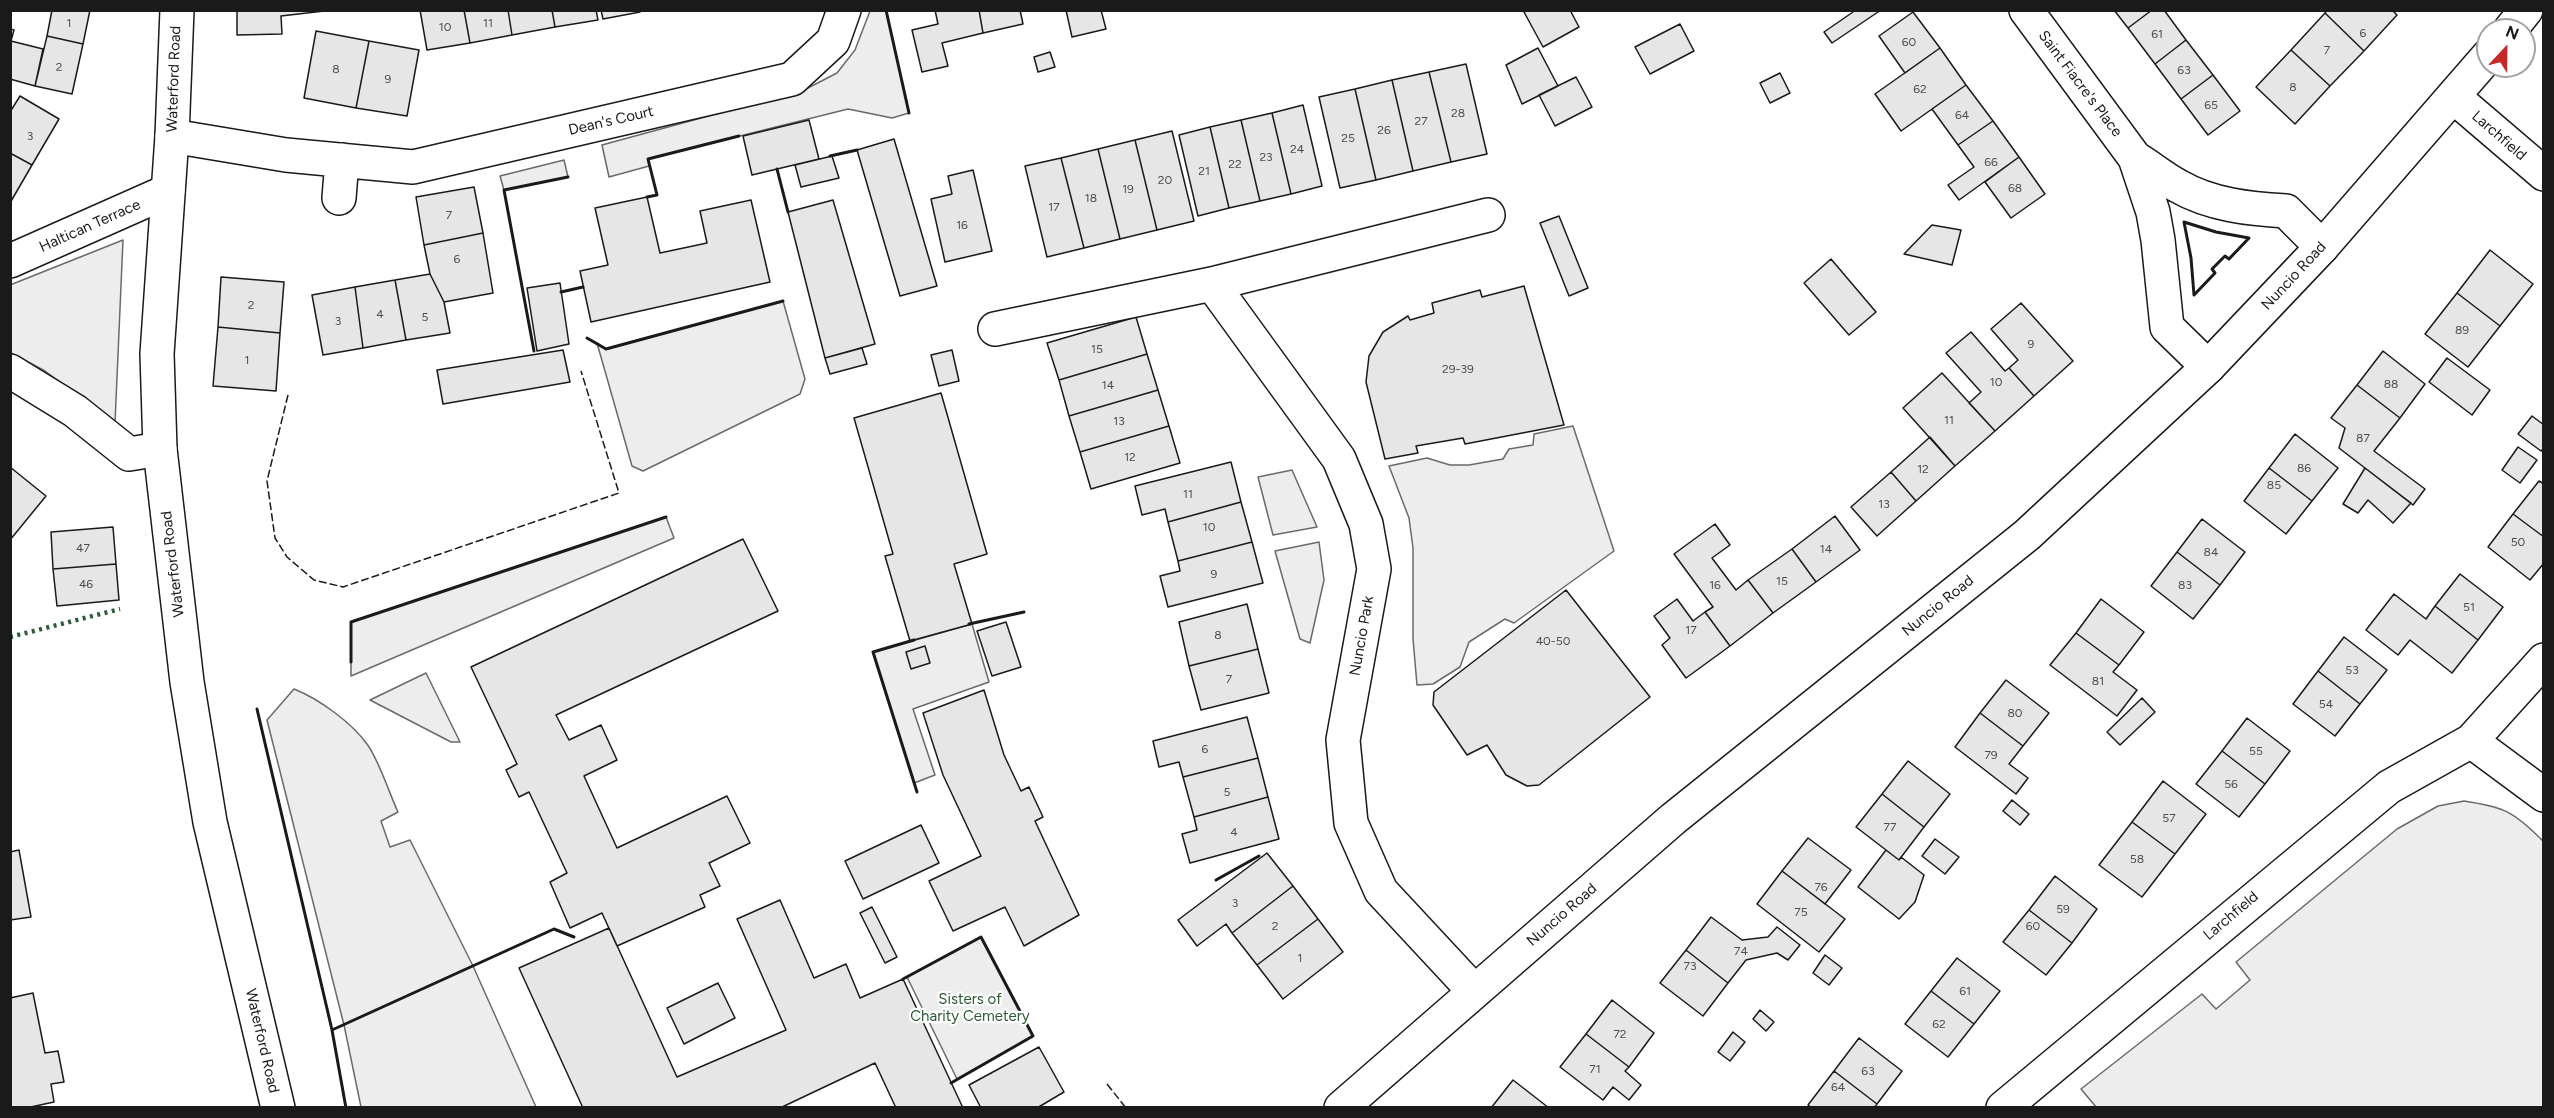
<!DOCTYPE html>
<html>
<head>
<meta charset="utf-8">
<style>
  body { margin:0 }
  #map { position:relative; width:2554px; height:1118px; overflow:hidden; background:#fff; font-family:Figtree,sans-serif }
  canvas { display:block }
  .frame { position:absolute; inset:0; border:12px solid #1a1a1a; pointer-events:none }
  .north { position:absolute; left:2476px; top:18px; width:60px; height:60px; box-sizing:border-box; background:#fff; border:2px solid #a3a3a3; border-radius:50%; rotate:22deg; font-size:16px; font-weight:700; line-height:24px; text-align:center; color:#1a1a1a }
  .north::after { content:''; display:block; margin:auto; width:21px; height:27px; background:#c62828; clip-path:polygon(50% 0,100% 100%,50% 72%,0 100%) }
</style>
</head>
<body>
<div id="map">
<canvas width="2554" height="1118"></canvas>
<div class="frame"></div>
<div class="north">N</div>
</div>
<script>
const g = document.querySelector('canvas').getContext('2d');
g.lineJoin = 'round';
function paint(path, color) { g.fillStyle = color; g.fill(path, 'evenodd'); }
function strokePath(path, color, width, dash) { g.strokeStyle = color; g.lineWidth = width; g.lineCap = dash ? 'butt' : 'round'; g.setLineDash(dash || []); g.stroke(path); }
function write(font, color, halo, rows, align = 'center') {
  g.font = font + ' Figtree,sans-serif'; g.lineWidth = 4.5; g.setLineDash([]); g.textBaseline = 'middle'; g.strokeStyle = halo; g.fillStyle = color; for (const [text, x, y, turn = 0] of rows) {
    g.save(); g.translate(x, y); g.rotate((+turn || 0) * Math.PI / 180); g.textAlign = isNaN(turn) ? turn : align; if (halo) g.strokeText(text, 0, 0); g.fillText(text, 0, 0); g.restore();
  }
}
const green = new Path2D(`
  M 870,11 L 886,11 L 909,113 L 892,118 L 848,109 L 648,159 L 649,166 L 609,177 L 602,145 L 804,90 L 837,73 L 855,50 Z
  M 564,160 L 568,177 L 504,190 L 500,176 Z
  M 123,240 L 115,423 L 45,371 L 11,353 L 10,285 Z
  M 783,301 L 805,379 L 800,394 L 643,471 L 632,466 L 597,343 L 606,349 Z
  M 1573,426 L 1614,551 L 1514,623 L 1505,619 L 1469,642 L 1460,667 L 1433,684 L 1417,685 L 1413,639 L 1413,548 L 1409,518 L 1389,466 L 1427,458 L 1450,465 L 1469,465 L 1503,459 L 1509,449 L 1533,445 L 1534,434 Z
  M 1292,470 L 1317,527 L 1273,535 L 1258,477 Z
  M 666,517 L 674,538 L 351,676 L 351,622 Z
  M 1319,542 L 1324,580 L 1310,643 L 1300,639 L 1275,551 Z
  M 972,624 L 989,682 L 913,709 L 935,775 L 914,783 L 873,652 Z
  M 426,673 L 460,742 L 451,742 L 370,700 Z
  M 294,689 C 319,699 351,722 367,744 C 379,760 389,793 398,812 L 381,821 L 390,847 L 410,840 L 473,966 L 536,1107 L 361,1107 L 344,1025 L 267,720 Z
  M 2464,801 C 2505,807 2514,812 2543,841 L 2543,1107 L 2097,1108 L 2081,1089 L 2202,994 L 2216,1009 L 2250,980 L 2236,962 L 2397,829 L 2438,806 Z
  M 981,937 L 1033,1036 L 957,1079 L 907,977 Z`);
const building = new Path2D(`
  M 52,10 L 90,10 L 83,44 L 47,36 Z
  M 237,10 L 333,10 L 281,16 L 282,34 L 237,35 Z
  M 420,10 L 464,10 L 470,43 L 427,50 Z
  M 464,10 L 508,10 L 512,35 L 470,43 Z
  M 508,10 L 552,10 L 555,27 L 512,35 Z
  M 552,10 L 596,10 L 598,20 L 555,27 Z
  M 601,10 L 640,10 L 640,12 L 603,19 Z
  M 935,10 L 979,10 L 983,33 L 942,43 L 948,66 L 922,72 L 912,30 L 938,24 Z
  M 979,10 L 1020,10 L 1023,24 L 983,33 Z
  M 1066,10 L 1101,10 L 1106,29 L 1072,37 Z
  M 1528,10 L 1570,10 L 1579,27 L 1543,47 L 1524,12 Z
  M 1851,10 L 1881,10 L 1832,43 L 1824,32 L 1853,12 Z
  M 2114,10 L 2152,10 L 2128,28 Z
  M 2152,10 L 2164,10 L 2186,40 L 2155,64 L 2128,28 Z
  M 2327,10 L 2392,10 L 2397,15 L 2364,51 L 2325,13 Z
  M 1913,12 L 1940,48 L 1905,73 L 1879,36 Z
  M 2325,13 L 2364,51 L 2330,86 L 2291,50 Z
  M 1680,24 L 1694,51 L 1650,74 L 1635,47 Z
  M 10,29 L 14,30 L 11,41 L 43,49 L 35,86 L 10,79 Z
  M 316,31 L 369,41 L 356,108 L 304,98 Z
  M 47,36 L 83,44 L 72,94 L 35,86 Z
  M 2186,40 L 2213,75 L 2181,99 L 2155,64 Z
  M 369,41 L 419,50 L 407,116 L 356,108 Z
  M 1538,48 L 1558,86 L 1522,104 L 1506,65 Z
  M 1940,48 L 1966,85 L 1901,131 L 1875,94 Z
  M 2291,50 L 2330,86 L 2295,124 L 2256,87 Z
  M 1050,52 L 1055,67 L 1038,72 L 1034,57 Z
  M 1466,64 L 1487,154 L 1451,162 L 1429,72 Z
  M 1429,72 L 1451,162 L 1413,171 L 1392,80 Z
  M 1780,73 L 1790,93 L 1770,103 L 1760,83 Z
  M 2213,75 L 2240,111 L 2208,135 L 2181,99 Z
  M 1576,77 L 1592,107 L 1555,126 L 1539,95 Z
  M 1392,80 L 1413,171 L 1376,180 L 1355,89 Z
  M 1966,85 L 1993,121 L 1958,145 L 1932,109 Z
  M 1355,89 L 1376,180 L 1340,188 L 1319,97 Z
  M 20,96 L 59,119 L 32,165 L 10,153 L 10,112 Z
  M 1303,105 L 1322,186 L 1291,194 L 1272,113 Z
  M 1272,113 L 1291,194 L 1260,201 L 1241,120 Z
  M 809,120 L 819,159 L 752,175 L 743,136 Z
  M 1241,120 L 1260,201 L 1229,208 L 1210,127 Z
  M 1993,121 L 2019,157 L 1959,200 L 1948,185 L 1974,167 L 1958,145 Z
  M 1210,127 L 1229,208 L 1198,216 L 1179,135 Z
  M 1172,131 L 1194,221 L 1157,230 L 1135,140 Z
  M 894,139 L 937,286 L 900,296 L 857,150 Z
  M 1135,140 L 1157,230 L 1120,239 L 1098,149 Z
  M 1098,149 L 1120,239 L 1084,248 L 1061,158 Z
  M 10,153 L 32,165 L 10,203 Z
  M 832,156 L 839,178 L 801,187 L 795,165 Z
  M 2019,157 L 2045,194 L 2011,218 L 1985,182 Z
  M 1061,158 L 1084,248 L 1047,257 L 1025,166 Z
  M 973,170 L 992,251 L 945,262 L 931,199 L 952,194 L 948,176 Z
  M 474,187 L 483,233 L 424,245 L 416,197 Z
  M 647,197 L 660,253 L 707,243 L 700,211 L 751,200 L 770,282 L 591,322 L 580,271 L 608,265 L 595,208 Z
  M 833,200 L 875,344 L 825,358 L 788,212 Z
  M 1559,216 L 1588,288 L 1569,296 L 1540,223 Z
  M 1932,225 L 1961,230 L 1952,265 L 1904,254 Z
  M 483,233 L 493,293 L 444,302 L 430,274 L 424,245 Z
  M 2490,250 L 2533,284 L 2500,326 L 2457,293 Z
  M 1831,259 L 1876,312 L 1849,335 L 1804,283 Z
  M 430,274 L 444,302 L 450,333 L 406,340 L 395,280 Z
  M 221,277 L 284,282 L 280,333 L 218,327 Z
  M 395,280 L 406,340 L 363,348 L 355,287 Z
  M 560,283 L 569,344 L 537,351 L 527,288 Z
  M 1524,286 L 1564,425 L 1465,444 L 1463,438 L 1416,446 L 1418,453 L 1385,459 L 1366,382 L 1369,356 L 1383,332 L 1408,316 L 1410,320 L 1434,313 L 1432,303 L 1480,290 L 1482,297 Z
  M 355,287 L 363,348 L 323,355 L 312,295 Z
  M 2457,293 L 2500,326 L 2468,367 L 2425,334 Z
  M 2021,303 L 2073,361 L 2034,396 L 2009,368 L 2018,360 L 1991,329 Z
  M 1136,317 L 1147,354 L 1059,380 L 1047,343 Z
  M 218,327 L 280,333 L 276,391 L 213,386 Z
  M 1971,332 L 2005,371 L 2009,368 L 2034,396 L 1995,431 L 1969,403 L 1981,392 L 1946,353 Z
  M 862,348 L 867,364 L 830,374 L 825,358 Z
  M 563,350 L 570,382 L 443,404 L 437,370 Z
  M 952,350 L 959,381 L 939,386 L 931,355 Z
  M 2383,351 L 2425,384 L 2400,418 L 2357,385 Z
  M 1147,354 L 1158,390 L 1069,416 L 1059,380 Z
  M 2447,358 L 2490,390 L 2472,415 L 2429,382 Z
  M 1942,373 L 1995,431 L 1955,466 L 1903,408 Z
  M 2357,385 L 2400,418 L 2374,451 L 2425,489 L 2413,505 L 2339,448 L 2345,428 L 2331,418 Z
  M 1158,390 L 1169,426 L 1080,452 L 1069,416 Z
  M 941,393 L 987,554 L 954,564 L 972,624 L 910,641 L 885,556 L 893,554 L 854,418 Z
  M 2532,416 L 2544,425 L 2544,448 L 2541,451 L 2518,434 Z
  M 1169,426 L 1180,463 L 1091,489 L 1080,452 Z
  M 2295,434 L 2338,468 L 2312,501 L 2269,468 Z
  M 1930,437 L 1955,466 L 1916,501 L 1891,472 Z
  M 2518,447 L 2537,460 L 2520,483 L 2502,470 Z
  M 1231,462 L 1241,502 L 1168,522 L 1165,509 L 1142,515 L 1135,486 Z
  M 10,467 L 46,496 L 10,540 Z
  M 2269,468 L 2312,501 L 2286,534 L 2244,501 Z
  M 2365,468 L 2411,503 L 2393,523 L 2368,500 L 2358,513 L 2343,504 Z
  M 1891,472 L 1916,501 L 1877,536 L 1851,507 Z
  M 2539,481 L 2544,484 L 2544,537 L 2513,514 Z
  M 1241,502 L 1252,542 L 1178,561 L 1168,522 Z
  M 2513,514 L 2544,537 L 2544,563 L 2530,580 L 2488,547 Z
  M 1835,516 L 1860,550 L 1816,582 L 1792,549 Z
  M 2202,519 L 2245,552 L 2220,585 L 2177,552 Z
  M 1715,524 L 1730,545 L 1712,558 L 1736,590 L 1748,580 L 1773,613 L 1730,646 L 1705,612 L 1713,607 L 1674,554 Z
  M 113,527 L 116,564 L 53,569 L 51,532 Z
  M 743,539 L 778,611 L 556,715 L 569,740 L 601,725 L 617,760 L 584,776 L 617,848 L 727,796 L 750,843 L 709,863 L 720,886 L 700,895 L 705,907 L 617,946 L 602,913 L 570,928 L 550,882 L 567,873 L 529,792 L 519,797 L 506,770 L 517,764 L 471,667 Z
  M 1252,542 L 1263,583 L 1168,607 L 1160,576 L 1180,571 L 1178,561 Z
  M 1792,549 L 1816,582 L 1773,613 L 1748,580 Z
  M 2177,552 L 2220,585 L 2193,619 L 2151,586 Z
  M 116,564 L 119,600 L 57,606 L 53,569 Z
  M 2460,574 L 2503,607 L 2478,640 L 2435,606 Z
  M 1566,590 L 1650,697 L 1539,785 L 1527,786 L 1506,775 L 1487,745 L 1467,755 L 1433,705 L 1434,692 Z
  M 2394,594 L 2426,619 L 2435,606 L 2478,640 L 2452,673 L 2410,640 L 2398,655 L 2366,630 Z
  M 1677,599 L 1693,621 L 1705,612 L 1730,646 L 1686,678 L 1662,645 L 1670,638 L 1654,616 Z
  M 2101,599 L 2144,632 L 2119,665 L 2076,633 Z
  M 1247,604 L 1258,649 L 1189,666 L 1179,622 Z
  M 1006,622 L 1021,667 L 992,676 L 977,631 Z
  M 2076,633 L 2119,665 L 2113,672 L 2137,690 L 2117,716 L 2050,665 Z
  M 2344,637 L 2387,670 L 2360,704 L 2318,671 Z
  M 925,646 L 930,663 L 911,669 L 906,652 Z
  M 1258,649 L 1269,693 L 1201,710 L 1189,666 Z
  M 2318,671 L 2360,704 L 2335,736 L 2293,704 Z
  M 2006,680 L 2049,713 L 2023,746 L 1980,713 Z
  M 984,690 L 1004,755 L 1021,791 L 1029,787 L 1043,817 L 1035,821 L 1079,915 L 1024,946 L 1005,907 L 953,931 L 929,881 L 981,856 L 943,775 L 923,713 Z
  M 2142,698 L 2155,712 L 2120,745 L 2107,732 Z
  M 1980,713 L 2023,746 L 2009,764 L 2028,778 L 2016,794 L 1955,747 Z
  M 1247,717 L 1258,758 L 1183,777 L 1179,762 L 1159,767 L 1153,741 Z
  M 2247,718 L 2290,751 L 2265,784 L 2222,751 Z
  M 2222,751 L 2265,784 L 2239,817 L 2196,784 Z
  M 1258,758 L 1268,797 L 1194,817 L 1183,777 Z
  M 1908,761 L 1950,794 L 1924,827 L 1882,794 Z
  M 2163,781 L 2206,814 L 2175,854 L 2132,822 Z
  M 1882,794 L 1924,827 L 1899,860 L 1856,827 Z
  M 1268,797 L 1279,839 L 1190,863 L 1182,834 L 1197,830 L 1194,817 Z
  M 2012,800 L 2029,814 L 2020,825 L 2003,811 Z
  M 2132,822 L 2175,854 L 2142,897 L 2099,865 Z
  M 921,825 L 939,863 L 863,899 L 845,861 Z
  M 1808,838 L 1851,870 L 1825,904 L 1782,871 Z
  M 1935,839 L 1959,857 L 1945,874 L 1922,856 Z
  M 19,850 L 31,917 L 10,920 L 10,852 Z
  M 1886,850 L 1899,860 L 1901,857 L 1924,875 L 1915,902 L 1899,919 L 1858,887 Z
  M 1267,853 L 1293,886 L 1232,933 L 1226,924 L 1197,946 L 1178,920 Z
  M 1782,871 L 1845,919 L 1819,952 L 1757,904 Z
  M 2055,876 L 2097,909 L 2072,943 L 2029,910 Z
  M 1293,886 L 1318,919 L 1257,965 L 1232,933 Z
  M 780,900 L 814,978 L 846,964 L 860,998 L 903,979 L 963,1108 L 896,1108 L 875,1063 L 780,1108 L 583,1108 L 519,968 L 609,928 L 677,1077 L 786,1030 L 737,919 Z
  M 872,907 L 897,957 L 885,963 L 860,913 Z
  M 2029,910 L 2072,943 L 2046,975 L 2003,942 Z
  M 1711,917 L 1742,940 L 1768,937 L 1777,927 L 1800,945 L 1788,960 L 1777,953 L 1746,960 L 1728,983 L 1686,950 Z
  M 1318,919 L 1343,952 L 1283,999 L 1257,965 Z
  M 1686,950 L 1728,983 L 1703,1016 L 1660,983 Z
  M 1825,955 L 1842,968 L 1829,985 L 1813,973 Z
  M 1957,958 L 2000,991 L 1974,1024 L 1931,991 Z
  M 718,983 L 735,1018 L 684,1044 L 667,1008 Z
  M 1931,991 L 1974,1024 L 1948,1057 L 1905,1024 Z
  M 33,993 L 45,1053 L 58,1051 L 64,1082 L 51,1084 L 54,1102 L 26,1108 L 10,1108 L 10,998 Z
  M 1612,1000 L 1654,1033 L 1629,1067 L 1586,1034 Z
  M 1760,1010 L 1774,1022 L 1766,1031 L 1753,1019 Z
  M 1733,1032 L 1745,1042 L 1730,1061 L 1718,1052 Z
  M 1586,1034 L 1629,1067 L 1625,1071 L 1641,1085 L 1629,1100 L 1613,1087 L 1603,1100 L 1560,1067 Z
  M 1859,1038 L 1902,1071 L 1877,1104 L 1834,1071 Z
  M 1039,1047 L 1064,1092 L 1037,1108 L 981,1108 L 969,1085 Z
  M 1834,1071 L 1877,1104 L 1874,1108 L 1812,1108 L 1808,1105 Z
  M 1513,1080 L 1549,1108 L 1491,1108 Z`);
const street = new Path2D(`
  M 2026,10 L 2135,158 L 2153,212 L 2158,240 L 2167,327 L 2208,367
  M 2454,97 L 2544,174
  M 172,136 L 286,155 L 413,167 L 792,79 L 833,41 L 844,10
  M 2135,158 C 2150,167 2163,178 2178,186 C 2211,205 2250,209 2286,211 L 2322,247
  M 339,198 L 342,160
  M 10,261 L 168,191
  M 995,329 L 1212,284
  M 10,371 L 75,411 L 129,454 L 160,449
  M 2471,741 L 2544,795
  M 1474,991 L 1381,891 L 1351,823 L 1343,740 L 1374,569 L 1366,524 L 1339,459 L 1212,284 L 1488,215
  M 2003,1108 L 2389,787 L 2471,741 L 2544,660`);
const secondary = new Path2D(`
  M 177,10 L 172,136 L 157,354 L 160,449 L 187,682 L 210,822 L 278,1108
  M 2510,30 L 2526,10
  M 1341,1108 L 1673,819 L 2027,535 L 2208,367 L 2322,247 L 2488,56`);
const hedge = new Path2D(`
  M 10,637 L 120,609`);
const fence = new Path2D(`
  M 288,395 L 267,481 L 275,538 L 287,557 L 314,580 L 343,587 L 619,493 L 581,371
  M 1107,1084 L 1126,1108`);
const wall = new Path2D(`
  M 886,10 L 909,113
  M 830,156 L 857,150
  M 777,169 L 788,212
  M 647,197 L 657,195 L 648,159 L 739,136
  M 2184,222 L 2216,232 L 2249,238 L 2229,259 L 2225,256 L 2212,269 L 2215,273 L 2194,295 L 2191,258 Z
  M 561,292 L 583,287
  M 587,338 L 606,349 L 783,301
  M 534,351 L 504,190 L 568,177
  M 969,624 L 1024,612
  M 914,640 L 873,652 L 917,792
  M 351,662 L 351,622 L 666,517
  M 257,709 L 332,1030 L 346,1108
  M 1216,880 L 1259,856
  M 903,979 L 981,937 L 1033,1036 L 951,1083
  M 332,1030 L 554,929 L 574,937`);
const numberNames = [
  ["1",69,23],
  ["11",488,23],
  ["10",445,27],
  ["6",2363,33],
  ["61",2157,34],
  ["60",1909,42],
  ["7",2327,50],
  ["2",59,67],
  ["8",336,69],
  ["63",2184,70],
  ["9",388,79],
  ["8",2293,87],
  ["62",1920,89],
  ["65",2211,105],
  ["28",1458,113],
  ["64",1962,115],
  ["27",1421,121],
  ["26",1384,130],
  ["3",30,136],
  ["25",1348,138],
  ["24",1297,149],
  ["23",1266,157],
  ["66",1991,162],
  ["22",1235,164],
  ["21",1204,171],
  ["20",1165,180],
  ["68",2015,188],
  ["19",1128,189],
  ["18",1091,198],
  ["17",1054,207],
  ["7",449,215],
  ["16",962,225],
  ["6",457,259],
  ["2",251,305],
  ["4",380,314],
  ["5",425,317],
  ["3",338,321],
  ["89",2462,330],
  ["9",2031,344],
  ["15",1097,349],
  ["1",247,360],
  ["29-39",1458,369],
  ["10",1996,382],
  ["88",2391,384],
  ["14",1108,385],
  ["11",1949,420],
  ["13",1119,421],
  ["87",2363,438],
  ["12",1130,457],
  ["86",2304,468],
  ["12",1923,469],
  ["85",2274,485],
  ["11",1188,494],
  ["13",1884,504],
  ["10",1209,527],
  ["50",2518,542],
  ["47",83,548],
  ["14",1826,549],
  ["84",2211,552],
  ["9",1214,574],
  ["15",1782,581],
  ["46",86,584],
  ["16",1715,585],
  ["83",2185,585],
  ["51",2469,607],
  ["17",1691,630],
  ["8",1218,635],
  ["40-50",1553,641],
  ["53",2352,670],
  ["7",1229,679],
  ["81",2098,681],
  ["54",2326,704],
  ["80",2015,713],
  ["6",1205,749],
  ["55",2256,751],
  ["79",1991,755],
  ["56",2231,784],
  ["5",1227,792],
  ["57",2169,818],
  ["77",1890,827],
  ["4",1234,832],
  ["58",2137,859],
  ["76",1821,887],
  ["3",1235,903],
  ["59",2063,909],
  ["75",1801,912],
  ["2",1275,926],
  ["60",2033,926],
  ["74",1741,951],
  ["1",1300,958],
  ["73",1690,966],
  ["61",1965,991],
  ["62",1939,1024],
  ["72",1620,1034],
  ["71",1595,1069],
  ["63",1868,1071],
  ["64",1838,1087]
];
const streetNames = [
  ["Waterford Road",174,79,-88],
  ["Saint Fiacre's Place",2080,84,53],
  ["Dean's Court",611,121,-13],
  ["Larchfield",2499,136,41],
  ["Haltican Terrace",90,226,-24],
  ["Nuncio Road",2294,276,-47],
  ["Waterford Road",173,564,-97],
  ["Nuncio Road",1938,606,-39],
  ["Nuncio Park",1362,636,-80],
  ["Nuncio Road",1562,915,-41],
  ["Larchfield",2231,916,-40],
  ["Waterford Road",262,1041,77]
];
const parkNames = [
  ["Sisters of",970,1000],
  ["Charity Cemetery",970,1017]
];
paint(green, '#ededed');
strokePath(green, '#6a6a6a', 1.5);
paint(building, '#e6e6e6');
strokePath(building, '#1a1a1a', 1.5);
strokePath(street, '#1a1a1a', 36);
strokePath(secondary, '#1a1a1a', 36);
strokePath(street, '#fff', 33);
strokePath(secondary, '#fff', 33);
strokePath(hedge, '#2b5a34', 4.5, [3, 4.5]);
strokePath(fence, '#1a1a1a', 1.5, [8, 3]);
strokePath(wall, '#1a1a1a', 3);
write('12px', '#4d4d4d', null, numberNames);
write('15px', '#1a1a1a', '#fff', streetNames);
write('15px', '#2b5a34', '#fff', parkNames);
</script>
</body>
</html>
